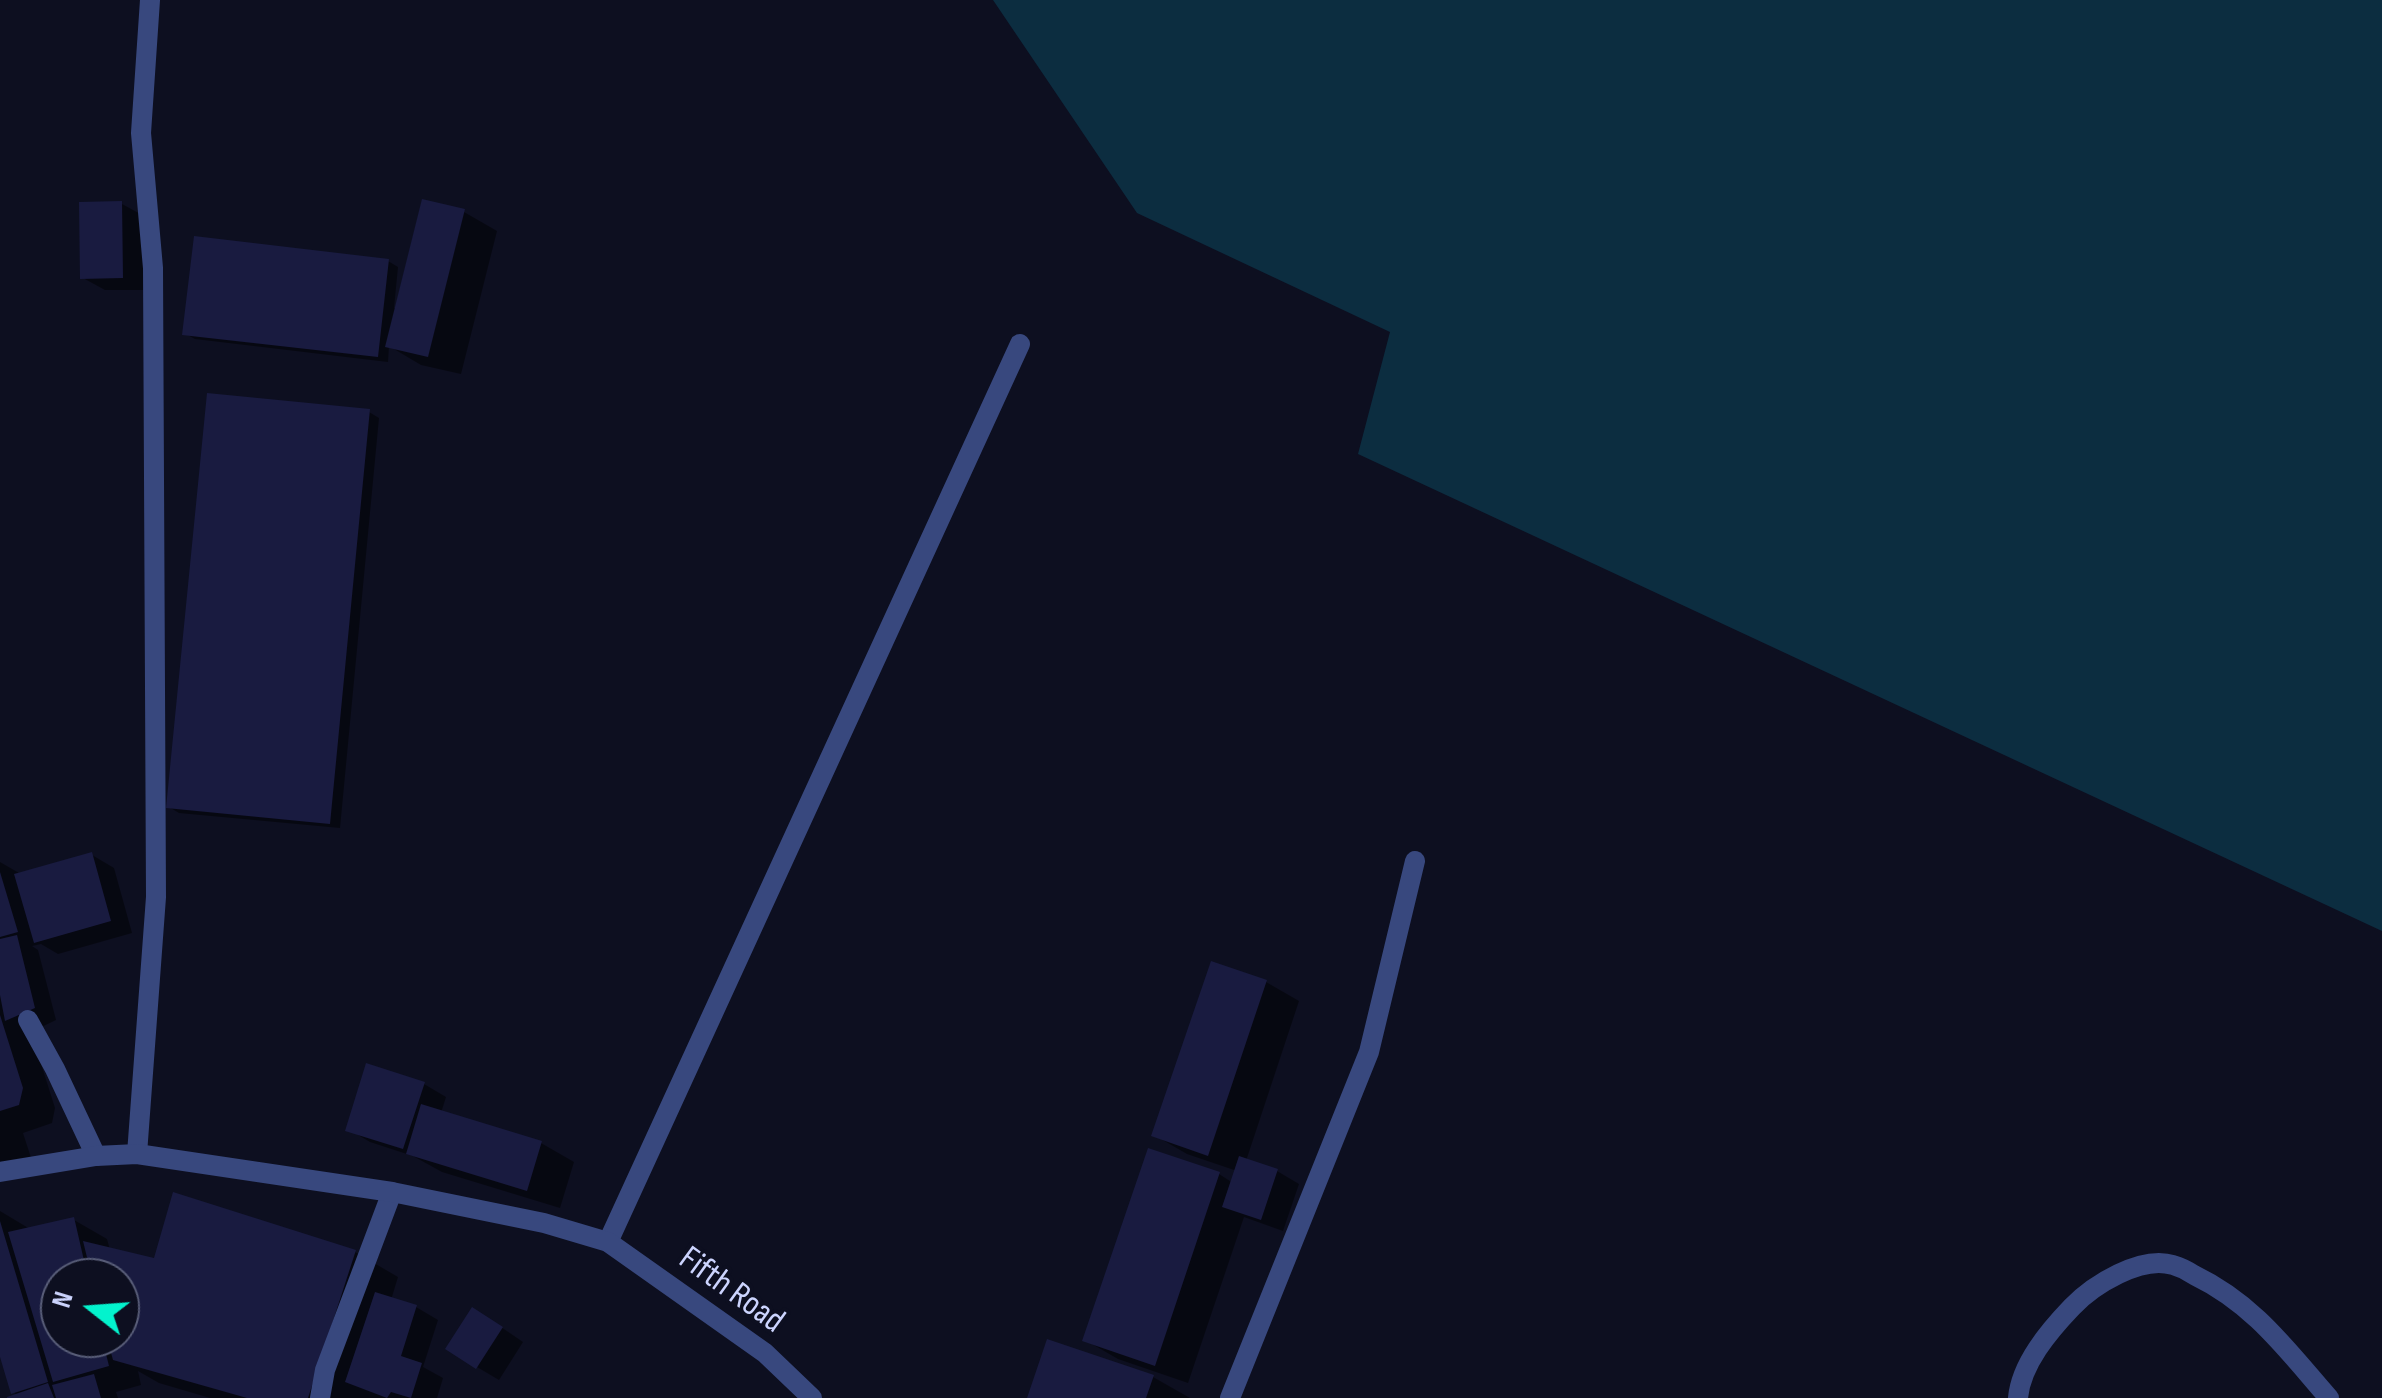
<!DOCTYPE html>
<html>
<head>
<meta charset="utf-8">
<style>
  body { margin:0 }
  #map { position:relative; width:2382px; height:1398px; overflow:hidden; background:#0d0f20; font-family:"Sofia Sans Condensed",sans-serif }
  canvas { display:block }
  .north { position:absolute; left:40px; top:1258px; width:100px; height:100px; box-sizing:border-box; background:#0d0f20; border:2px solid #595e79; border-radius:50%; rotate:287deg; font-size:28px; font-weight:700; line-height:40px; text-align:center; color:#ccd4fe }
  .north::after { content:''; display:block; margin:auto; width:35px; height:45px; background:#03f3cd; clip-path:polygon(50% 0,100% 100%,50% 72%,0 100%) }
</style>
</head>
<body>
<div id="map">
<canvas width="2382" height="1398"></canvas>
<div class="north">N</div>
</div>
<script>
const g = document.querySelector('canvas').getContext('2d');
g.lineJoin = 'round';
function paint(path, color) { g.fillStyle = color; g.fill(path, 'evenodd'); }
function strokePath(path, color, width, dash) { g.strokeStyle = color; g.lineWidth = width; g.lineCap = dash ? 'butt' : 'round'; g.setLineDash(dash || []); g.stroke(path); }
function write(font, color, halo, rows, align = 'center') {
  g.font = font + ' "Sofia Sans Condensed",sans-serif'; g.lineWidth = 8; g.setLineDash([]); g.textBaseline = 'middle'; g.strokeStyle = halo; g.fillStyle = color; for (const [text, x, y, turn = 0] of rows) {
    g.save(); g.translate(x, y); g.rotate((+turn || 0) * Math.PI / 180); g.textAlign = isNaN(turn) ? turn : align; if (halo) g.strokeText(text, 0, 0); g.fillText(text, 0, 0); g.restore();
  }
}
const water = new Path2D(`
  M 993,0 L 2382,0 L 2382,931 L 1358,454 L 1390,332 L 1137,213 Z`);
const shadow = new Path2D(`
  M 122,204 L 144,216 L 145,290 L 105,290 L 83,278 Z
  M 464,212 L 497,231 L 461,374 L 421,365 L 389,346 L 388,362 L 195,339 L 184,333 L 388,261 L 398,267 L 394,308 L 397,308 Z
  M 369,412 L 379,418 L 340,828 L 179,813 L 169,807 Z
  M 92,855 L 114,868 L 132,933 L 58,954 L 41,944 L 32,946 L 38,950 L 56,1020 L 31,1032 L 55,1108 L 52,1123 L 23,1133 L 34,1167 L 0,1175 L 0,862 L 19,873 Z
  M 1212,964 L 1266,982 L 1299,1001 L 1246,1161 L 1277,1171 L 1299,1184 L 1283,1231 L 1244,1217 L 1188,1383 L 1118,1359 L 1085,1340 L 1219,1174 L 1233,1183 L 1237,1171 L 1187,1154 L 1154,1135 Z
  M 424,1084 L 446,1097 L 441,1113 L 541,1143 L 574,1162 L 560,1208 L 442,1172 L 413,1156 L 370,1142 L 348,1129 Z
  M 0,1211 L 30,1229 L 74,1220 L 107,1239 L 110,1250 L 156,1261 L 355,1252 L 398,1277 L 391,1300 L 416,1307 L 438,1320 L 423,1367 L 443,1378 L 437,1398 L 210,1398 L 159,1383 L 138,1371 L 141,1385 L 116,1392 L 118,1398 L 15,1398 L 19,1396 L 13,1392 L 0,1348 ZM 60,1278 L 120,1278 L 120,1338 L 60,1338 Z
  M 495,1323 L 523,1342 L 499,1380 L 477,1367 Z
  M 1153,1377 L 1190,1398 L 1030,1398 Z`);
const building = new Path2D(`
  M 422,199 L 465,209 L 428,357 L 385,347 Z
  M 122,201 L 123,278 L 80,279 L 79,202 Z
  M 194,236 L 389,259 L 378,357 L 182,335 Z
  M 207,393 L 370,409 L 330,824 L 166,808 Z
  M 92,852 L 111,921 L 34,943 L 14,874 Z
  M 0,872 L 18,932 L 0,937 Z
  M 17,935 L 35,1008 L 5,1021 L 0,995 L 0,939 Z
  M 1211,961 L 1267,980 L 1208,1156 L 1151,1136 Z
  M 0,1015 L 23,1088 L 19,1105 L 0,1111 Z
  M 366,1063 L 425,1082 L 403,1149 L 345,1131 Z
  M 421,1104 L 542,1141 L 527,1191 L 406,1154 Z
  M 1148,1148 L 1220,1172 L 1155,1366 L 1082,1341 Z
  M 1239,1156 L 1278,1169 L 1261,1220 L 1222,1207 Z
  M 173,1192 L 356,1250 L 308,1398 L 247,1398 L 113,1360 L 107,1338 L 120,1338 L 120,1278 L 92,1278 L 83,1241 L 154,1258 Z
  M 74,1217 L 88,1278 L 60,1278 L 60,1338 L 102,1338 L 109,1366 L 53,1382 L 8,1232 Z
  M 0,1221 L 48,1382 L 11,1394 L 0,1357 Z
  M 375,1292 L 417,1305 L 401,1356 L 422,1363 L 411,1398 L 391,1392 L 387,1398 L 345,1382 Z
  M 472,1307 L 503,1327 L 476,1369 L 445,1349 Z
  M 1047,1339 L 1154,1375 L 1146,1398 L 1027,1398 Z
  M 94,1374 L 101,1398 L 56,1398 L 52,1385 Z
  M 48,1383 L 54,1398 L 7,1398 L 7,1397 Z`);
const service = new Path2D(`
  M 28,1020 L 55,1069 L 96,1156
  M 137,1154 L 156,897 L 153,268 L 141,133 L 150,0
  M 608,1242 L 1020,344
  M 320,1398 L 325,1370 L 392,1192
  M 1230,1398 L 1369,1052 L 1415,861
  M 2018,1398 C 2021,1364 2049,1331 2072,1307 C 2093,1285 2141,1255 2173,1265 C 2180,1267 2188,1271 2194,1275 C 2254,1304 2286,1349 2329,1398`);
const minor = new Path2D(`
  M 0,1172 L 96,1156 L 137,1154 L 392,1192 L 544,1223 L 608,1242 L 765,1353 L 812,1398`);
const streetNames = [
  ["Fifth Road",731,1291,36]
];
paint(water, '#0c2d40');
paint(shadow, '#0007');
paint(building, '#191b40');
strokePath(service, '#38487e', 20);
strokePath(minor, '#38487e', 20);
write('35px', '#ccd4fe', '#0d0f20', streetNames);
</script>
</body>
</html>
